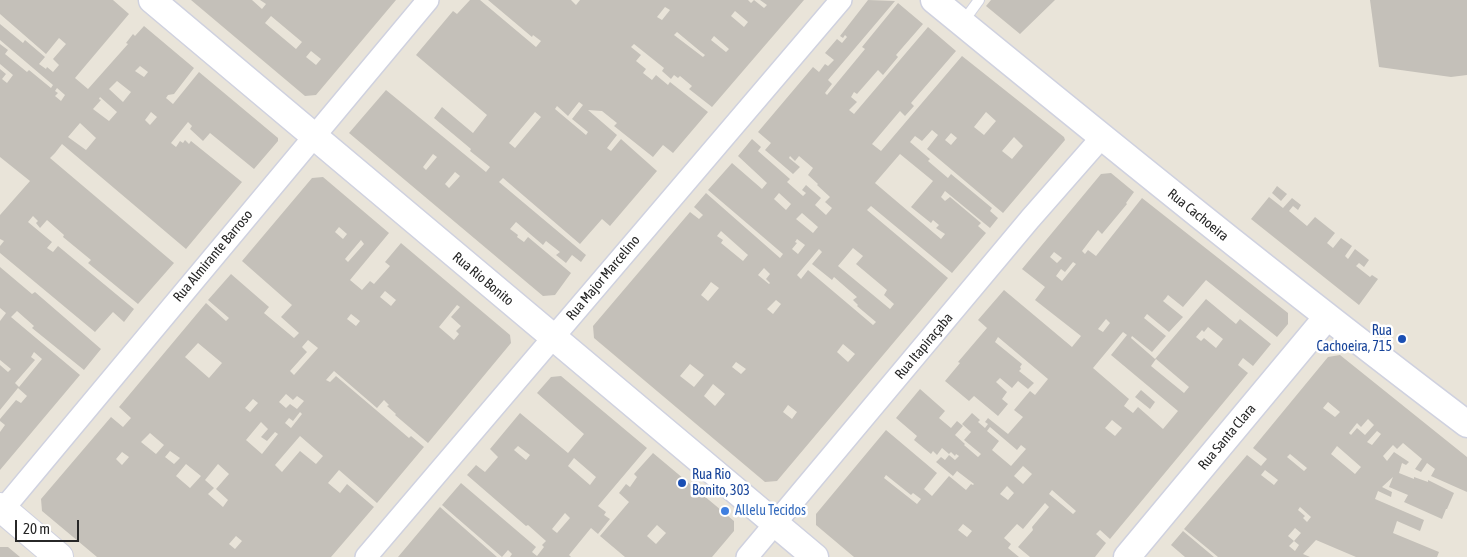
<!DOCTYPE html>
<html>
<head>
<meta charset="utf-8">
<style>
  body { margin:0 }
  #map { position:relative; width:1467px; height:557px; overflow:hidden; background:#e9e4d9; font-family:"Asap Condensed",sans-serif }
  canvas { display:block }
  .scale { position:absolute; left:15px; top:520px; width:64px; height:22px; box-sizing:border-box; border:2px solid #272727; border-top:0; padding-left:6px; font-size:15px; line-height:18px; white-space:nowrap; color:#272727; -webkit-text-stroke:4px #fff; paint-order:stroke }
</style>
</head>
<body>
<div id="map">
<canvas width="1467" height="557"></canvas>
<div class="scale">20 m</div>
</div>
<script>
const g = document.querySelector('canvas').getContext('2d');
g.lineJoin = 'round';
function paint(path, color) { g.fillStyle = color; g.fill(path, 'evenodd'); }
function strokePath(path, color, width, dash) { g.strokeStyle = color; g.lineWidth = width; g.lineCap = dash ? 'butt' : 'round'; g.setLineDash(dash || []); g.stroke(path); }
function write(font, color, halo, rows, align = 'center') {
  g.font = font + ' "Asap Condensed",sans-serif'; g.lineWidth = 5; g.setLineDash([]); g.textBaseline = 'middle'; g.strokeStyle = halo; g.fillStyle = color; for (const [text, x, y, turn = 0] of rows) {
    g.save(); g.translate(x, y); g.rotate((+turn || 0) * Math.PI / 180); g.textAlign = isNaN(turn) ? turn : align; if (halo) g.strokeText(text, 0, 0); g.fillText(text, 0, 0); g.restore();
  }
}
const building = new Path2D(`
  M 0,0 L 113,0 L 129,14 L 75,78 L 88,89 L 128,44 L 126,43 L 133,34 L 135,36 L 144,26 L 194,68 L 174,94 L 168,95 L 166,98 L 173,104 L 199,72 L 278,138 L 278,141 L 254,169 L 210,133 L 203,141 L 190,129 L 192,126 L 188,122 L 171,143 L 176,147 L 180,141 L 183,143 L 185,140 L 189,144 L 191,141 L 242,182 L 186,249 L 62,144 L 55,153 L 50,158 L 174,263 L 138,304 L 88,263 L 91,260 L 63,237 L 64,235 L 47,220 L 40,228 L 36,223 L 38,221 L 33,216 L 28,222 L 52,242 L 47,248 L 53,252 L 58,246 L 134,309 L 124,322 L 113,312 L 95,332 L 0,253 L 0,246 L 4,241 L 0,239 L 0,215 L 30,181 L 0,157 L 0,69 L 6,74 L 2,79 L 7,83 L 13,75 L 0,64 L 0,44 L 8,50 L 5,54 L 27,72 L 29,70 L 51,88 L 53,85 L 0,40 L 0,24 L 23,43 L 25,40 L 45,57 L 39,64 L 46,69 L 47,67 L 53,72 L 59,65 L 53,59 L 66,44 L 59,38 L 46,54 L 0,14 ZM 140,66 L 148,72 L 144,77 L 135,71 ZM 117,81 L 131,92 L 123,102 L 109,89 ZM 57,88 L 65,95 L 61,101 L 55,96 L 58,93 L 55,91 ZM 100,97 L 117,112 L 109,121 L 93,109 L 101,100 L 99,99 ZM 151,112 L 157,117 L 150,125 L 145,120 ZM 80,123 L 96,138 L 86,150 L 68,137 Z
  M 191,0 L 252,0 L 262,9 L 266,4 L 260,0 L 396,0 L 316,95 L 305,96 ZM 271,16 L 302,42 L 296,49 L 265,23 ZM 311,51 L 321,59 L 316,65 L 306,57 Z
  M 470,0 L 480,0 L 536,47 L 541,41 L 533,35 L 532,37 L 488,0 L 571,0 L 576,5 L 580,0 L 748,0 L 751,3 L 754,0 L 764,8 L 767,5 L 760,0 L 804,0 L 712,107 L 689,89 L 692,86 L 680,76 L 678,78 L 674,75 L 671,79 L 662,71 L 664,68 L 634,44 L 631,47 L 641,55 L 636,61 L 646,69 L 643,73 L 652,80 L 656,75 L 668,85 L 670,82 L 708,112 L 673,153 L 663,145 L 653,157 L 614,126 L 617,123 L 602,111 L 588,110 L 617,135 L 607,148 L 611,151 L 621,139 L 657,171 L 610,226 L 602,219 L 580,244 L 503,178 L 499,182 L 586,255 L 581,262 L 572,255 L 566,263 L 556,255 L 560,252 L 546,241 L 543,245 L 516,222 L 510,229 L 518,235 L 517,237 L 524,242 L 528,237 L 571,273 L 555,295 L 543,296 L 349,133 L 386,90 L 486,172 L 490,167 L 470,151 L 471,149 L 434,118 L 442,107 L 473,133 L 487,115 L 416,55 L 453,11 L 457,14 ZM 665,7 L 670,10 L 662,20 L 657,17 ZM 735,11 L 748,22 L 744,27 L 731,16 ZM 677,32 L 701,52 L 705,55 L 703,57 L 674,35 ZM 714,36 L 729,49 L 726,52 L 711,40 ZM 579,102 L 583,105 L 572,119 L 588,132 L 586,135 L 555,109 L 557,106 L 568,116 ZM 535,112 L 541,117 L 515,148 L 509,143 ZM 433,154 L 437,157 L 426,170 L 423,167 ZM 455,172 L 460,176 L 449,188 L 445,184 Z
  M 868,0 L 895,1 L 828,80 L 832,84 L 825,93 L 827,95 L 865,49 L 862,47 L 898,3 L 923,24 L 896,55 L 898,57 L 883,75 L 878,70 L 857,94 L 854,92 L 851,97 L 857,102 L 849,110 L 854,114 L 928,27 L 956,51 L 911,103 L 914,106 L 905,116 L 900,111 L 872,144 L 881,151 L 962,56 L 1064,137 L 1065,140 L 1003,213 L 927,149 L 938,135 L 932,130 L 922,141 L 915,136 L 910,142 L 930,159 L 928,161 L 948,178 L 951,174 L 992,208 L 990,211 L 998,218 L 990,228 L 945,191 L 941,197 L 945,201 L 950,197 L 981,223 L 978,226 L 986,233 L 952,273 L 871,206 L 867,210 L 948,278 L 777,481 L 765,482 L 594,338 L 593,326 L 690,212 L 699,219 L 703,215 L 694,207 L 706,193 L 780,258 L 783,254 L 708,190 L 732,163 L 762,189 L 767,183 L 738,156 L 752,139 L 761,147 L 758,151 L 790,179 L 787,182 L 803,196 L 806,193 L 802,190 L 806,185 L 821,198 L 815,205 L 826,215 L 832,208 L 825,202 L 830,197 L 817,185 L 818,184 L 808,175 L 813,168 L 799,156 L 795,161 L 790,156 L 789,158 L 800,167 L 793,174 L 765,150 L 771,143 L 758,132 L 813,67 L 819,72 L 825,64 L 828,66 L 834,60 L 825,53 L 837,39 L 842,43 L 847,37 L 845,35 L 843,38 L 840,36 ZM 986,112 L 996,121 L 984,135 L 974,127 ZM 951,133 L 957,138 L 951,145 L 945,140 ZM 1014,137 L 1023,146 L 1012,159 L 1002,151 ZM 900,154 L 933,181 L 911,207 L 931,223 L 933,220 L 939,225 L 936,228 L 945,234 L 941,239 L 875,183 ZM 779,193 L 791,204 L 786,210 L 774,199 ZM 802,213 L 818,227 L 813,233 L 796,219 ZM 721,231 L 748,255 L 743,261 L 721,243 L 723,240 L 717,236 ZM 797,239 L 805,245 L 798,254 L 792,249 L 797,243 L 795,242 ZM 853,248 L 863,256 L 856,264 L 887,290 L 884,295 L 894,304 L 890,309 L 838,266 ZM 819,249 L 822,252 L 812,264 L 832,280 L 834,277 L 857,297 L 853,300 L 858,305 L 857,306 L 876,322 L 873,325 L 808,270 L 801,279 L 797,275 ZM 764,268 L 770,274 L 766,279 L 770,283 L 769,284 L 758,275 ZM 711,282 L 719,288 L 708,301 L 701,295 ZM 776,300 L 781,304 L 773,314 L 767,309 ZM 843,344 L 855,354 L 848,362 L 837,352 ZM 736,362 L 746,369 L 741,374 L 732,367 ZM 690,364 L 704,375 L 694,387 L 680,376 ZM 713,384 L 725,394 L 715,406 L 704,396 ZM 788,405 L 797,412 L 792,419 L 783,412 Z
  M 991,0 L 1055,0 L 1020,34 L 986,6 Z
  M 1370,0 L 1467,0 L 1467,75 L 1451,77 L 1379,67 Z
  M 1111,173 L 1134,192 L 1126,203 L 1127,204 L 1102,234 L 1098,230 L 1082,251 L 1085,254 L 1088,250 L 1096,256 L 1142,198 L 1288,313 L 1288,324 L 1277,337 L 1206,280 L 1183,307 L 1168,295 L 1165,299 L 1163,301 L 1183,317 L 1169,332 L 1147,314 L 1144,318 L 1166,336 L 1152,352 L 1132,336 L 1131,338 L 1155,359 L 1206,299 L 1236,324 L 1240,319 L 1271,344 L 1253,366 L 1243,358 L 1240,362 L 1238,365 L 1248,373 L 1110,539 L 1100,530 L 1096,534 L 1106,543 L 1095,557 L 1030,557 L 1018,547 L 1033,530 L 1032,527 L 1049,507 L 1045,503 L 1023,529 L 1017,524 L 1004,538 L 1011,544 L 1008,548 L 1019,557 L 854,557 L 816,525 L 816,514 L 886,430 L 937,473 L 924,489 L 932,496 L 949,476 L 966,490 L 971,484 L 973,485 L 974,484 L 957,471 L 953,476 L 936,462 L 941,457 L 945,460 L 949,455 L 955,460 L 959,456 L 956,454 L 955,456 L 951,452 L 949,454 L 942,448 L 937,455 L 933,451 L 931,454 L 914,440 L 917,436 L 896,418 L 920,389 L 945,411 L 939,418 L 951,428 L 957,421 L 963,426 L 955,435 L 965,444 L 964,445 L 978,457 L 981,454 L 964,440 L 971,432 L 962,424 L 972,413 L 980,420 L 978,422 L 985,428 L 988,424 L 985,422 L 988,418 L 1008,434 L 1023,417 L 1014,410 L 1030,391 L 1035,395 L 1048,379 L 998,337 L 995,342 L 1022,364 L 1020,367 L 1021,369 L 1019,371 L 1034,383 L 1028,389 L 1018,381 L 1012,388 L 1000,378 L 996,382 L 1007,392 L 1002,399 L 1008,404 L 998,416 L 974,396 L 969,401 L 945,381 L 960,363 L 958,362 L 987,328 L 978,320 L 1004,290 L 1072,347 L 1081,336 L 1035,300 L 1045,287 L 1022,269 L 1101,174 ZM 1054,252 L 1062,258 L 1057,263 L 1050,257 ZM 1073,262 L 1076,264 L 1062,281 L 1056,276 L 1061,269 L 1065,272 ZM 1106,319 L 1110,323 L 1103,332 L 1098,329 ZM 1208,327 L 1223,339 L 1216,348 L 1204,338 L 1201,341 L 1196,337 L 1202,330 L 1204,332 ZM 1123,332 L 1127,335 L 1111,355 L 1178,411 L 1163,429 L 1138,407 L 1133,413 L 1124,406 L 1129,399 L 1093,368 ZM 1156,359 L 1189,387 L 1184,393 L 1151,366 ZM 1112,420 L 1122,428 L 1115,436 L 1105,428 ZM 990,427 L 1017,450 L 1021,445 L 1026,449 L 1011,466 L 992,450 L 999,441 L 987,431 ZM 1023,466 L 1032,474 L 1023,484 L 1014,476 ZM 886,475 L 911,495 L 913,493 L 921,499 L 917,504 L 884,478 ZM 1007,486 L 1014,493 L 1008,500 L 1000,494 ZM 1052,490 L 1076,511 L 1073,514 L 1049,494 ZM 963,524 L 972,531 L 967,537 L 958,530 Z
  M 323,177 L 389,233 L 350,280 L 362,290 L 370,281 L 374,284 L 390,266 L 385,262 L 401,243 L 510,335 L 511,343 L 428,443 L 395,415 L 396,414 L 387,406 L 389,405 L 384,400 L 377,408 L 334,371 L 326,380 L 330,382 L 336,376 L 409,438 L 411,436 L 424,447 L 377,503 L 339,470 L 328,483 L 340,493 L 347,484 L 374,507 L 331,557 L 97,557 L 42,511 L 41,499 L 111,417 L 123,427 L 131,418 L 119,407 L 206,303 L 226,321 L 229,318 L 208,300 L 231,274 L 269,307 L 264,313 L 294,338 L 299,333 L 281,317 L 292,305 L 242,261 L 312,178 ZM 339,227 L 347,234 L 343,239 L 335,232 ZM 361,240 L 364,244 L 348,262 L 345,259 ZM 385,291 L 396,300 L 391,306 L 380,297 ZM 457,305 L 460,307 L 451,317 L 461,326 L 456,331 L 459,334 L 454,340 L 439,327 ZM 351,314 L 360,321 L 356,326 L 347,319 ZM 308,340 L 318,348 L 294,375 L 290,371 L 307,352 L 302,347 ZM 198,343 L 222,363 L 209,378 L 185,357 ZM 286,394 L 293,400 L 297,396 L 304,401 L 297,409 L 290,404 L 286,408 L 279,402 ZM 253,399 L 258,403 L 250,412 L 245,408 ZM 300,412 L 302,414 L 291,428 L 285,423 L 289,418 L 293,421 ZM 261,422 L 268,429 L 261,437 L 267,441 L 275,432 L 278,434 L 262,454 L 246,440 ZM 150,433 L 164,445 L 156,454 L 141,442 ZM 300,436 L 323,456 L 316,464 L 300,451 L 282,472 L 275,465 ZM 170,451 L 180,458 L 174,464 L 165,457 ZM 122,452 L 129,457 L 122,465 L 116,459 ZM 186,464 L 201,476 L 190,488 L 176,476 ZM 218,464 L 229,474 L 216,489 L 228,500 L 223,507 L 208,494 L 214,488 L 205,480 ZM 236,536 L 242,541 L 235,549 L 229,544 Z
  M 1277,186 L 1287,194 L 1281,201 L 1272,193 Z
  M 1269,197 L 1283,208 L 1292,198 L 1301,205 L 1298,210 L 1293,206 L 1289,211 L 1307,226 L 1315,217 L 1335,233 L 1327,243 L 1333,248 L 1341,238 L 1352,246 L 1345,256 L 1348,259 L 1355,249 L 1369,260 L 1364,267 L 1359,263 L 1356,266 L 1370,277 L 1372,275 L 1378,279 L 1359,305 L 1251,219 Z
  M 0,267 L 32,294 L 35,292 L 101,349 L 84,370 L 32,328 L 34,326 L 17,311 L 11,317 L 80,375 L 0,470 L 0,432 L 5,425 L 0,421 L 0,419 L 16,400 L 21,403 L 27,396 L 18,388 L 0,410 L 0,365 L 8,372 L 11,369 L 0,360 L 0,321 L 6,313 L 0,308 ZM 34,352 L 42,359 L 19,387 L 15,383 L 35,360 L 31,357 Z
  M 1340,355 L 1467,457 L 1467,492 L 1431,476 L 1435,469 L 1427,463 L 1421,472 L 1415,469 L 1422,459 L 1403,443 L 1397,449 L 1393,445 L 1383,456 L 1387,461 L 1394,452 L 1409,462 L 1406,465 L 1402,463 L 1399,473 L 1414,479 L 1414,477 L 1428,482 L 1428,480 L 1454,493 L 1447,509 L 1446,509 L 1442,519 L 1404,502 L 1408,495 L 1389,487 L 1393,477 L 1382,487 L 1392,492 L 1391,497 L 1378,491 L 1375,499 L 1424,520 L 1420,531 L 1397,521 L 1393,533 L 1439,552 L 1437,557 L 1356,557 L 1316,540 L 1303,554 L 1310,557 L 1218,557 L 1184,529 L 1247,455 L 1261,466 L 1267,459 L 1253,448 L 1328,357 ZM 1328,402 L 1340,412 L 1335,417 L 1323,408 ZM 1368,419 L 1374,425 L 1365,435 L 1357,428 L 1351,435 L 1349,433 L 1357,423 L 1361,427 ZM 1377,431 L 1381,434 L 1372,445 L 1367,442 ZM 1337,446 L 1361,467 L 1355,474 L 1331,454 ZM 1290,454 L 1307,468 L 1304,471 L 1287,457 ZM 1265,470 L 1278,480 L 1274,485 L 1261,475 ZM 1300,507 L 1311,517 L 1307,522 L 1303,518 L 1305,516 L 1298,510 ZM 1295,528 L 1301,533 L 1294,541 L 1299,545 L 1295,551 L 1289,546 L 1294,541 L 1288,536 Z
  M 561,376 L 647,448 L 598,506 L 606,512 L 604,515 L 610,519 L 598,534 L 591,528 L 569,555 L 571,557 L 510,557 L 512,554 L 508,550 L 502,557 L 442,505 L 461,483 L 536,547 L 532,552 L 537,556 L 544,547 L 542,545 L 546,541 L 528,525 L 526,526 L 467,475 L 476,465 L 485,472 L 498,457 L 490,449 L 520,413 L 568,453 L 584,434 L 537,393 L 551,377 ZM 518,446 L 530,455 L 526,460 L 514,450 ZM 574,458 L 596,477 L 590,485 L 568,466 ZM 565,513 L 570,518 L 557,533 L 552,529 Z
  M 1141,390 L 1155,402 L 1150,409 L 1135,397 Z
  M 653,453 L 734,521 L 734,531 L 712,557 L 625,557 L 600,536 L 629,502 L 619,493 L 626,484 L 630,487 L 637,477 L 634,474 ZM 657,525 L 666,533 L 656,544 L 647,536 Z
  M 440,507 L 497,557 L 398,557 Z
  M 1183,531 L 1214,557 L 1185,557 L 1171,545 Z
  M 0,547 L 8,547 L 20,557 L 0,557 Z`);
const service = new Path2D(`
  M 963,22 L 979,0`);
const minor = new Path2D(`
  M 0,513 L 428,0
  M 366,557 L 841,0
  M 747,557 L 1030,219 L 1102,137`);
const tertiary = new Path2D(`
  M 152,0 L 815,557
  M 934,0 C 1110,144 1286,287 1467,424
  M 1127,557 L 1327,317`);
const secondary = new Path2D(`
  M 0,507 L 59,557`);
const markers = [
  [1402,339,5,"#1a4fb4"],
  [682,483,5,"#1a4fb4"],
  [725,511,5,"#3f7fe0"]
];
const streetNames = [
  ["Rua Cachoeira",1198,215,39],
  ["Rua Almirante Barroso",213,256,-50],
  ["Rua Major Marcelino",603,278,-50],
  ["Rua Rio Bonito",483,279,40],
  ["Rua Itapiraçaba",924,346,-50],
  ["Rua Santa Clara",1227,437,-50]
];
const transitNames = [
  ["Rua",1392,331],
  ["Cachoeira, 715",1392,347],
  ["Rua Rio",692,475,"left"],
  ["Bonito, 303",692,491,"left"]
];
const shopNames = [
  ["Allelu Tecidos",735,511]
];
paint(building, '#c4c0b9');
strokePath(service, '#cfd1df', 12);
strokePath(minor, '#cfd1df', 24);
strokePath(tertiary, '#cfd1df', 29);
strokePath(secondary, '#cfd1df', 30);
strokePath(service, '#fff', 10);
strokePath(minor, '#fff', 21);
strokePath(tertiary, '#fff', 26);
strokePath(secondary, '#fff', 28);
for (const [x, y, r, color] of markers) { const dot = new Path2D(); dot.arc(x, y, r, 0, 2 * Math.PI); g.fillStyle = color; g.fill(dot); strokePath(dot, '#fff', 2); }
write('14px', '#272727', '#fff', streetNames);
write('14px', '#164399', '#fff', transitNames, 'right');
write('14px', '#366cbe', '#fff', shopNames, 'left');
</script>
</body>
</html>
